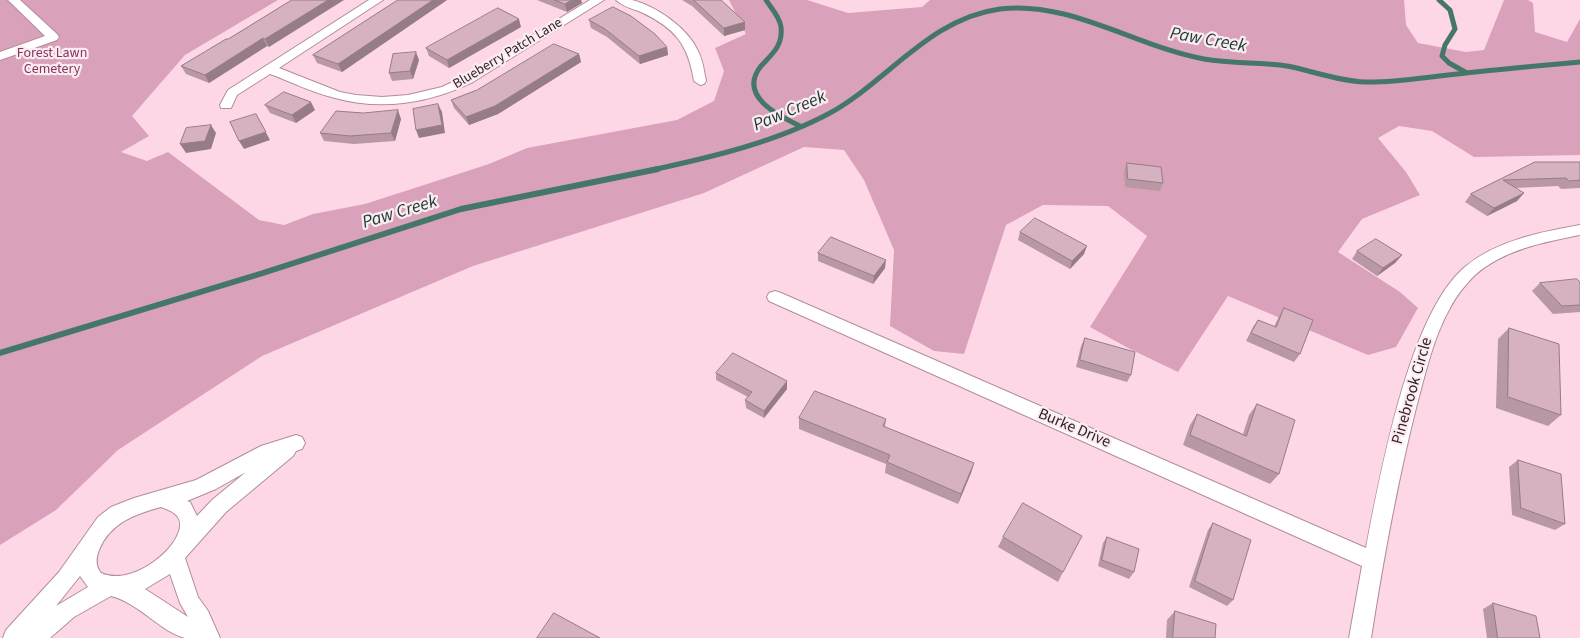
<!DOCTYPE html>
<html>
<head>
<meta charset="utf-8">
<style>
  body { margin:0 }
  canvas { display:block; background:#fed7e7 }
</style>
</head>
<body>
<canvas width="1580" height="638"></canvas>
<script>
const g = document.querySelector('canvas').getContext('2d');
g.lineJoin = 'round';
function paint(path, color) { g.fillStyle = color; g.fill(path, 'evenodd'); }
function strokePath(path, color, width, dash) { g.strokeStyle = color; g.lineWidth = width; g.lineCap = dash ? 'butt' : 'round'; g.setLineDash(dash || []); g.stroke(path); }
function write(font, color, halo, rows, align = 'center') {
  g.font = font + ' "Source Sans 3",sans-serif'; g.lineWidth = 4.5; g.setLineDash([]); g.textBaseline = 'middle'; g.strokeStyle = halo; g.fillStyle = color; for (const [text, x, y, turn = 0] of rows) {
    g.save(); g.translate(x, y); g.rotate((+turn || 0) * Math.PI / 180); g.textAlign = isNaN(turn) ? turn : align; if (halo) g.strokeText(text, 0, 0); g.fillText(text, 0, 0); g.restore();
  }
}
const green = new Path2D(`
  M 0,0 L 278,0 L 185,55 L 132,116 L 149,136 L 121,152 L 147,161 L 168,152 L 259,220 L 284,225 L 313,214 L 365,204 L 489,164 L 527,148 L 677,120 L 714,101 L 724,71 L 715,48 L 746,34 L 729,0 L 807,0 L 848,13 L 922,7 L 930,0 L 1404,0 L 1406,25 L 1418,43 L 1466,52 L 1484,50 L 1504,0 L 1528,0 L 1533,3 L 1535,32 L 1567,42 L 1580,19 L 1580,155 L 1474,157 L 1432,131 L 1399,126 L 1378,138 L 1406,172 L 1420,195 L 1362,219 L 1338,252 L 1400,292 L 1418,308 L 1396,347 L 1368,355 L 1228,296 L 1178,372 L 1130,349 L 1090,327 L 1147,236 L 1108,206 L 1043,205 L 1006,225 L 964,354 L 934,351 L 890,326 L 894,250 L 864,180 L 844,150 L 804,147 L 704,193 L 473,266 L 262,356 L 118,450 L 56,510 L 0,545 Z`);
const streamFar1 = new Path2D(`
  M 766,0 C 771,8 780,17 781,27 C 783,46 772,54 761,66 C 737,96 779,116 800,126
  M 1439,0 L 1450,10 L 1455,29 L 1445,45 L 1442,56 L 1449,63 L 1467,73
  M 652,170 C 712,157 776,142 830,113 C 888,81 930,18 1000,9 C 1069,0 1137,47 1204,59 C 1232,64 1260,62 1287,66 C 1313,71 1338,81 1364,82 C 1392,83 1420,78 1448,75 C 1492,70 1536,66 1580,62`);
const stream = new Path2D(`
  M 0,353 L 263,273 L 461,209 L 658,169`);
const street = new Path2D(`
  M 8,0 L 20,0 L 57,34 L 59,37 L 57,40 L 0,60 L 0,52 L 45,36 Z
  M 369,0 L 383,0 L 279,68 L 340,92 L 356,95 L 382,97 L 408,95 L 442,87 L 465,76 L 590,0 L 604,0 L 473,82 C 430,103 382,111 335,98 C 313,93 292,82 270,74 L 237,95 L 231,108 L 221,108 L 220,105 L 228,90 Z
  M 616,0 C 621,0 627,0 632,0 C 656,6 688,28 698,51 C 703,61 704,71 706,81 L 704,84 L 700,85 L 694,81 C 688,44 675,28 641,12 C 633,9 622,6 616,0 Z
  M 1580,225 L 1580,235 C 1544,242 1503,250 1475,275 C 1465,285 1456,296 1450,308 C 1433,338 1425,375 1416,408 C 1397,484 1383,561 1371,638 L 1349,638 L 1362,566 L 769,301 L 767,297 L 769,293 L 775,291 L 781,293 L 1366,548 C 1380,476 1409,312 1466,266 C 1498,240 1541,232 1580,225 Z
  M 296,435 L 302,437 L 305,443 L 302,449 L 296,451 L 293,456 L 226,512 L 185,558 L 198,597 L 208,611 L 220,638 C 209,638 195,638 185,638 C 161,632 139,603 111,596 L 74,617 L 50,638 L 3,638 L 6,630 L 59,572 L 98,517 L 111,507 L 134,498 L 196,480 L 261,446 ZM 246,472 L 212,500 L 197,516 L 190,502 L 187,501 L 216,489 ZM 161,507 C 166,509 172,511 175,514 C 198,532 138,590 101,573 C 95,566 96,558 99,550 C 110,523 135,514 161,507 ZM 170,574 L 180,603 L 188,617 L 145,589 ZM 80,576 L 88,587 L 56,606 Z`);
const wall = new Path2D(`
  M 292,0 L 269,47 L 267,46 L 209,83 L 186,74 L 181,66 L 228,39 Z
  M 398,0 L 447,0 L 342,72 L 317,63 L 313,55 Z
  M 537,0 L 581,0 L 582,3 L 567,12 Z
  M 682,0 L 721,0 L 745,22 L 745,30 L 724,36 L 692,6 Z
  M 589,20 L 667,47 L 668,55 L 640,64 L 607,37 L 591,28 Z
  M 521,27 L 449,68 L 429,56 L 426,48 Z
  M 579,54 L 581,62 L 498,114 L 469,125 L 454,108 L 451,100 Z
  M 419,60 L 413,79 L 392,81 L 389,73 Z
  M 265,105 L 315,110 L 296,123 L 270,113 Z
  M 401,119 L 395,141 L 354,144 L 324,141 L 320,133 Z
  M 1535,162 L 1580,162 L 1580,188 L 1561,189 L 1558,186 L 1515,188 L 1524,193 L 1517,201 L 1487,216 L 1465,202 L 1471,194 Z
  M 1127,163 L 1163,183 L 1160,191 L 1125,187 L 1124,171 Z
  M 1020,232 L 1084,254 L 1070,269 L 1018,240 Z
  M 1357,251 L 1402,255 L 1395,263 L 1377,276 L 1352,259 Z
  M 818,253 L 885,268 L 873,284 L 818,261 Z
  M 1580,282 L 1580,312 L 1553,314 L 1532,291 L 1540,283 Z
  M 1284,308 L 1300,354 L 1294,362 L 1246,341 L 1253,327 L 1258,320 L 1274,327 L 1279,316 Z
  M 1509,328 L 1561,415 L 1548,426 L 1496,408 L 1498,339 Z
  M 1085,338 L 1131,375 L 1127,382 L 1076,367 L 1081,346 Z
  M 716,373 L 787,389 L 764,418 L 746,408 L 745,400 L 748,397 L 716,380 Z
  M 1257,404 L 1279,474 L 1270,484 L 1183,445 L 1190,425 L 1197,414 L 1243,434 L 1249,415 Z
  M 799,418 L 886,419 L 885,427 L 974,463 L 971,473 L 958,504 L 885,473 L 886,464 L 799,429 Z
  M 1518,460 L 1565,524 L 1555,530 L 1512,515 L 1509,467 Z
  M 1213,523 L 1233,600 L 1227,606 L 1189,587 L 1208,530 Z
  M 1003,537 L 1063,572 L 1058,582 L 998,547 Z
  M 1107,537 L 1134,572 L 1129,579 L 1098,566 L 1103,543 Z
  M 1493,603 L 1540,638 L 1487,638 L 1483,609 Z
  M 1175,611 L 1215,638 L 1166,638 L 1167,620 Z`);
const shadedWall = new Path2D(`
  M 328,0 L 344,0 L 269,47 L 265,39 Z
  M 433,0 L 447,0 L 342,72 L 338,64 Z
  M 572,0 L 581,0 L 582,3 L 567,12 L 565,4 Z
  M 519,19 L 521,27 L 449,68 L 447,60 Z
  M 745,22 L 745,30 L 724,36 L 724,28 Z
  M 263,38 L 267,46 L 209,83 L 205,75 Z
  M 667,47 L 668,55 L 640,64 L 639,56 Z
  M 416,52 L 419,60 L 413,79 L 410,71 Z
  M 579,54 L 581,62 L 498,114 L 469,125 L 466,117 Z
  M 311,102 L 315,110 L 296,123 L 292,115 Z
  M 438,104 L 442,112 L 445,133 L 419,138 L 416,130 Z
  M 398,110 L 401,119 L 395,141 L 391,133 Z
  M 256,114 L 270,140 L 244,149 L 239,141 Z
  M 211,125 L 216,133 L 211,149 L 186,153 L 180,144 Z
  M 1524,193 L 1517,201 L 1487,216 L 1494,208 Z
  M 1087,246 L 1084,254 L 1070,269 L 1072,261 Z
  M 1402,255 L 1395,263 L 1377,276 L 1383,268 Z
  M 886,260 L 885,268 L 873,284 L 874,276 Z
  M 787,381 L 787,389 L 764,418 L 764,411 Z
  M 974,463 L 971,473 L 958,504 L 961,494 Z`);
const building = new Path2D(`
  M 292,0 L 328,0 L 265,39 L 263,38 L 205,75 L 181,66 L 226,39 L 228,39 Z
  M 398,0 L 433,0 L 338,64 L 313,55 Z
  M 555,0 L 572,0 L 565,4 Z
  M 694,0 L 721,0 L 745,22 L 724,28 Z
  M 613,7 L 631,16 L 655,34 L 667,47 L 639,56 L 605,29 L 589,20 Z
  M 498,8 L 519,19 L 447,60 L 426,48 Z
  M 554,44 L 579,54 L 495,106 L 466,117 L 451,100 L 477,90 Z
  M 416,52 L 410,71 L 389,73 L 393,54 Z
  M 284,92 L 311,102 L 292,115 L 265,105 Z
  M 438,104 L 442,125 L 416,130 L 413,109 Z
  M 398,110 L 391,133 L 350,136 L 320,133 L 336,111 L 363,113 Z
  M 256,114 L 266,132 L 239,141 L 230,122 Z
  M 211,125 L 205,141 L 180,144 L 186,128 Z
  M 1535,162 L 1580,162 L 1580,180 L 1569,181 L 1566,178 L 1503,180 L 1524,193 L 1494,208 L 1471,194 Z
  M 1127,163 L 1161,167 L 1163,183 L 1128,179 Z
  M 1035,218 L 1087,246 L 1072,261 L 1020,232 Z
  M 831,237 L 886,260 L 874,276 L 818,253 Z
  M 1376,239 L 1402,255 L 1383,268 L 1357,251 Z
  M 1577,279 L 1580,282 L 1580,305 L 1562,306 L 1540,283 Z
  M 1284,308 L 1313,320 L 1300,354 L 1251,333 L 1258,320 L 1276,327 Z
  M 1509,328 L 1559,344 L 1561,415 L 1508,397 Z
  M 1085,338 L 1135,352 L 1131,375 L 1080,360 Z
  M 733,353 L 787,381 L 764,411 L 745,400 L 752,392 L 716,373 Z
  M 815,391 L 886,419 L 883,426 L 974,463 L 961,494 L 887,462 L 890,455 L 799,418 Z
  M 1257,404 L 1295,420 L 1279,474 L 1190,435 L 1197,414 L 1246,436 Z
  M 1518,460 L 1561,474 L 1565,524 L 1521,508 Z
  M 1023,503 L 1082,536 L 1063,572 L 1003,537 Z
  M 1213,523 L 1251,540 L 1233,600 L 1195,581 Z
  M 1107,537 L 1139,549 L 1134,572 L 1102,560 Z
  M 1493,603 L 1536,616 L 1540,638 L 1498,638 Z
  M 1175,611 L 1216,624 L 1215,638 L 1173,638 Z
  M 554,613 L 600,638 L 537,638 Z`);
const farParknames = [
  ["Forest Lawn",52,54],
  ["Cemetery",52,70]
];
const farStreetnames = [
  ["Blueberry Patch Lane",508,54,-31]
];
const streetNames = [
  ["Pinebrook Circle",1413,391,-74],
  ["Burke Drive",1074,429,23]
];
const waterNames = [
  ["Paw Creek",1208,41,10],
  ["Paw Creek",790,112,-23],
  ["Paw Creek",400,213,-17]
];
paint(green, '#daa1ba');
strokePath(streamFar1, '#457768', 5);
strokePath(stream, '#457768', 6);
strokePath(street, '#b18d9c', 2);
paint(street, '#fff');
paint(wall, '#b898a5');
paint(shadedWall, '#967c86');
paint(building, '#d6b1c0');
strokePath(building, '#967c86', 1);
write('14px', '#84365e', '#fcecf2', farParknames);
write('14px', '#2d1f25', '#fcecf2', farStreetnames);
write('16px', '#2d1f25', '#fcecf2', streetNames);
write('italic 18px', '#173a2f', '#fcecf2', waterNames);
</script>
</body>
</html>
